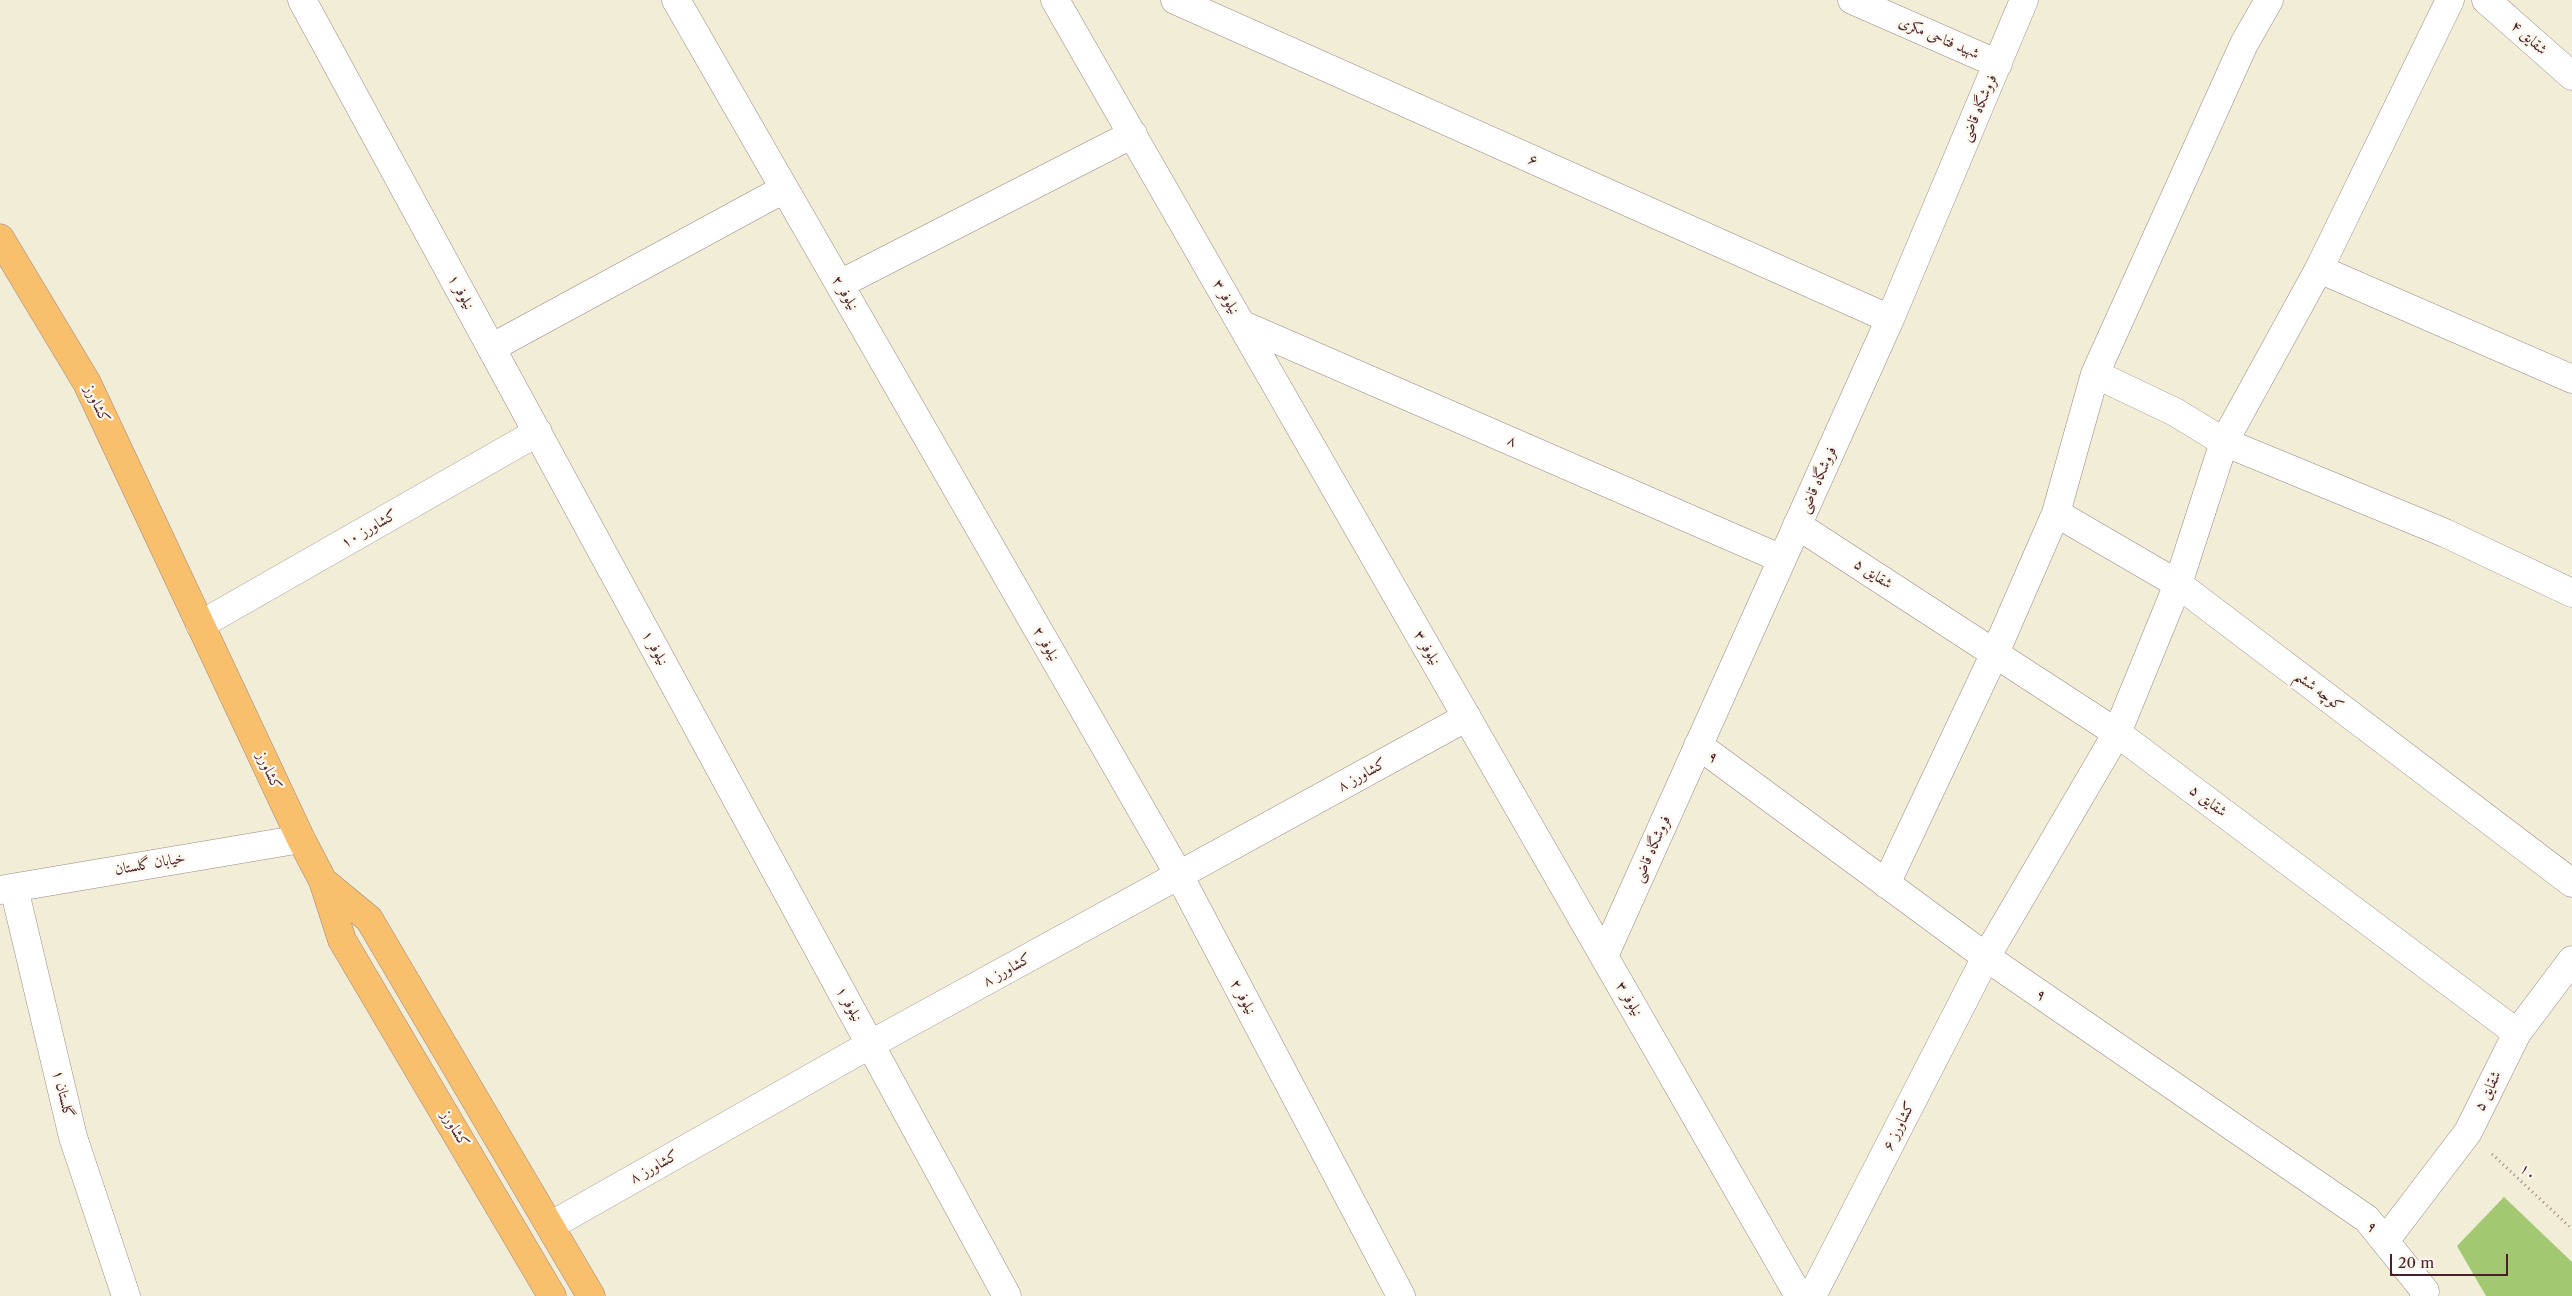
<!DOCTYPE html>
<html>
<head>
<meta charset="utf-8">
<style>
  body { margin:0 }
  #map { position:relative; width:2572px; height:1296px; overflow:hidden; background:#f2edd6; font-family:"Libre Caslon Text",serif }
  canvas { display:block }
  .scale { position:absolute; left:2390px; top:1254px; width:118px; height:22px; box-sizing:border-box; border:2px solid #4a1f2b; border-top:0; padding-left:6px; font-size:15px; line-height:18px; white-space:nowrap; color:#4a1f2b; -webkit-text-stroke:4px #fbf7ec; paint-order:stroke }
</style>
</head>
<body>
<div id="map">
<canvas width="2572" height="1296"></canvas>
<div class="scale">20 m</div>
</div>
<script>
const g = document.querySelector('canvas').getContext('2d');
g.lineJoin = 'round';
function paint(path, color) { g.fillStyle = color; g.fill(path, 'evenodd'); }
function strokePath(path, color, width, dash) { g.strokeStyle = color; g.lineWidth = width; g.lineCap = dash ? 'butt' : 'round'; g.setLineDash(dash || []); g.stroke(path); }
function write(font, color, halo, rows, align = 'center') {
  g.font = font + ' "Libre Caslon Text",Amiri,serif'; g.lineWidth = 4.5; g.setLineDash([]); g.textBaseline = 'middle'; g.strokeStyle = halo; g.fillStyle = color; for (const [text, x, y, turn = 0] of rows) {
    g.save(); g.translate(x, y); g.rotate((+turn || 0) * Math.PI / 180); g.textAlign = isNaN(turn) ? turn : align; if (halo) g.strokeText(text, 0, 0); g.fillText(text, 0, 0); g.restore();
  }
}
const green = new Path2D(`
  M 2504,1197 L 2572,1262 L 2572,1296 L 2486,1296 L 2457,1246 Z`);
const path = new Path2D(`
  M 2492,1154 L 2572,1229`);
const minor = new Path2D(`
  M 302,0 L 1007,1296
  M 676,0 L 1179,875 L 1401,1296
  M 1055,0 L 1799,1296
  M 1175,0 L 1890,319
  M 1852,0 L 1998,64
  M 2486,0 L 2572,76
  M 2319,269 L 2572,379
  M 840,284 L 1133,134
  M 1241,324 L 1782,559
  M 491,348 L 784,189
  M 2095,374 L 2175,412 L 2224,442 L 2445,533 L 2572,593
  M 2056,513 L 2178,584 L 2572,883
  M 1797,525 L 2117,733 L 2517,1033 L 2468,1132 L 2385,1241
  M 200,625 L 538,432
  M 1698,745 L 1986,957 L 2367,1219 L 2425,1291 L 2424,1296
  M 1886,884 L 1995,653 L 2056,513 L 2095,374 L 2244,44 L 2269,0
  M 14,888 L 73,1137 L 126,1296
  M 0,890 L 301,839
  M 1604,956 L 1890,319 L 2024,0
  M 2517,1033 L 2572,960
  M 550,1226 L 871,1044 L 1467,717
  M 1812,1296 L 1986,957 L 2117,733 L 2178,584 L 2224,442 L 2319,269 L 2450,0`);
const major = new Path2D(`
  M 0,238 L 87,383 L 301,839 L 323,881 L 342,940 L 552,1296
  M 323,881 L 369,919 L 591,1296`);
const streetNames = [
  ["شهید فتاحی مکری",1939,38,23],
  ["شقایق ۴",2529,38,42],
  ["فروشگاه قاضی",1979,108,-67],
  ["۶",1533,160,24],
  ["نیلوفر ۱",461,292,61],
  ["نیلوفر ۲",845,293,60],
  ["نیلوفر ۳",1226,297,60],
  ["کشاورز",97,404,64],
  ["۸",1512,441,24],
  ["فروشگاه قاضی",1818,480,-66],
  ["کشاورز ۱۰",369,529,-30],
  ["شقایق ۵",1873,574,33],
  ["نیلوفر ۲",1046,644,60],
  ["نیلوفر ۱",655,648,61],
  ["نیلوفر ۳",1427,648,60],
  ["کوچه ششم",2319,691,37],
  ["۹",1713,757,36],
  ["کشاورز",269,771,65],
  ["کشاورز ۸",1362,775,-29],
  ["شقایق ۵",2208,801,37],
  ["فروشگاه قاضی",1652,849,-66],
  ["خیابان گلستان",150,864,-10],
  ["کشاورز ۸",1007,970,-29],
  ["۹",2041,995,35],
  ["نیلوفر ۲",1243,997,62],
  ["نیلوفر ۳",1629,999,60],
  ["نیلوفر ۱",849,1004,61],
  ["شقایق ۵",2488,1091,-64],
  ["گلستان ۱",63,1094,77],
  ["کشاورز ۶",1899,1126,-63],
  ["کشاورز",455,1129,59],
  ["کشاورز ۸",654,1167,-29],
  ["۱۰",2528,1172,43],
  ["۹",2372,1227,49]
];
paint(green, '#a2c872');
strokePath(minor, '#9e8680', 29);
strokePath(major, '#9e8680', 29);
strokePath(path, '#9e8680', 3, [1, 4]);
strokePath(minor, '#fff', 28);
strokePath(major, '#f8bf6c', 28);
write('15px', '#4a1f2b', '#fbf7ec', streetNames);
</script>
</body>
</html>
